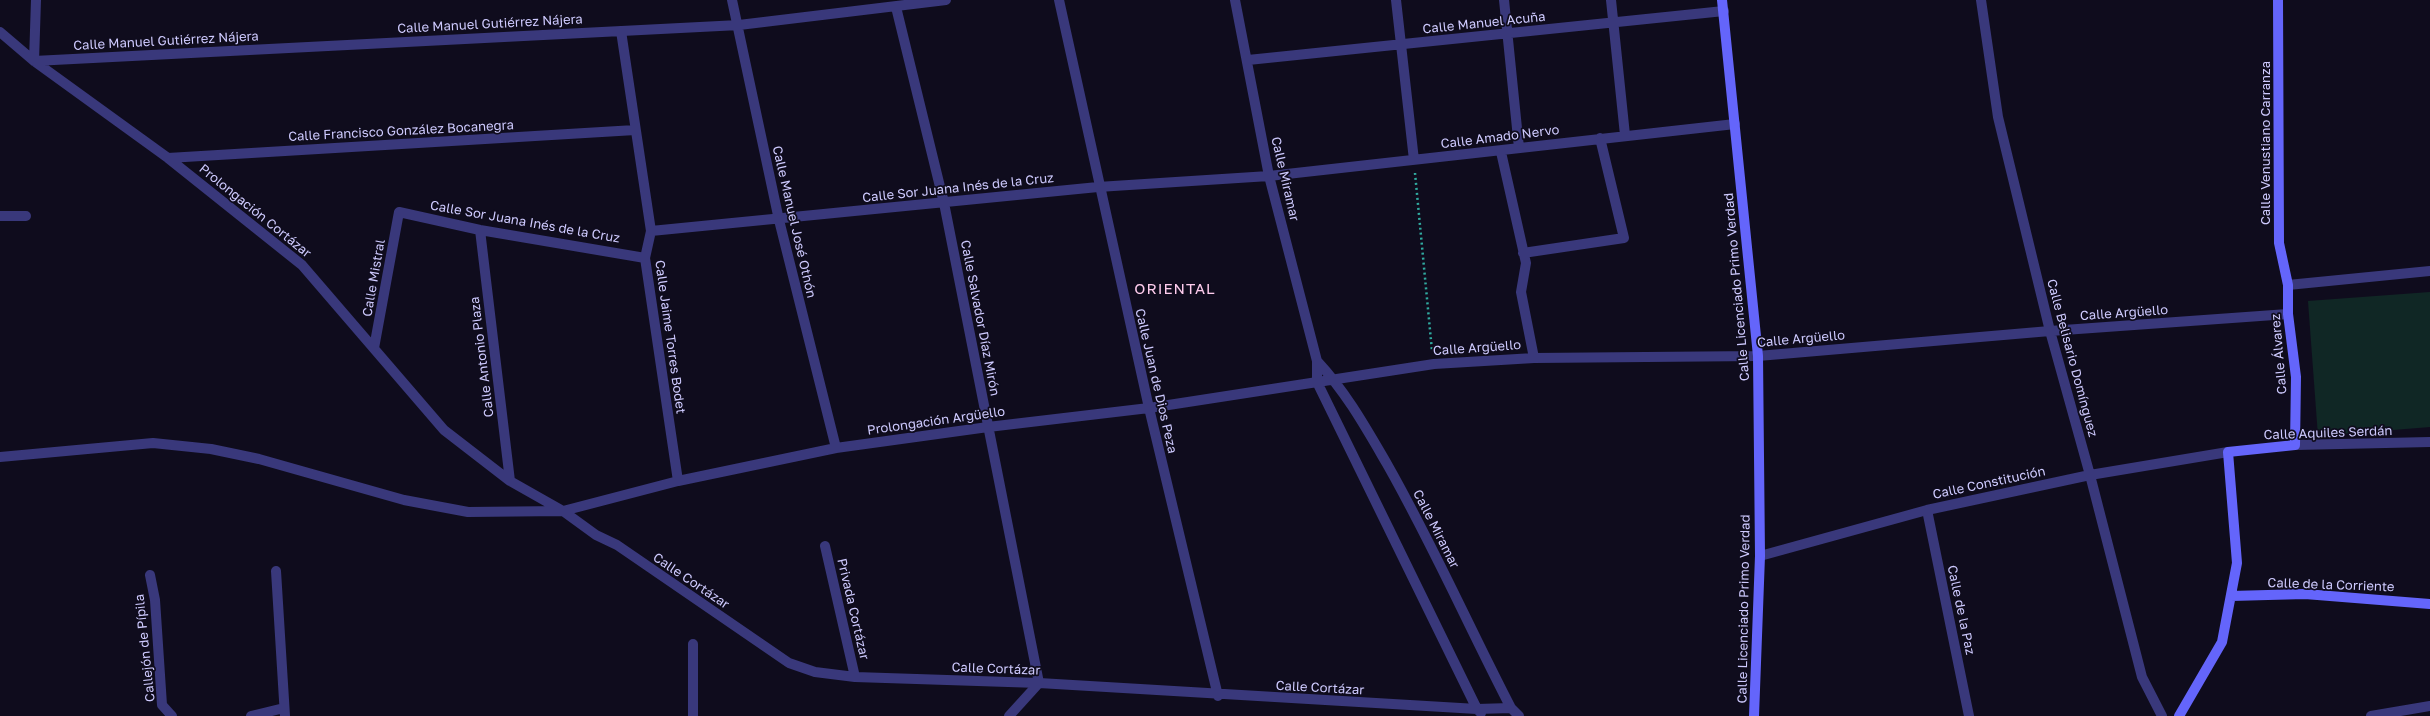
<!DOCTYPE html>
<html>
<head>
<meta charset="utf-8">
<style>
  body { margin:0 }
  canvas { display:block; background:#0f0c1d }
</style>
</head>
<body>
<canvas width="2430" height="716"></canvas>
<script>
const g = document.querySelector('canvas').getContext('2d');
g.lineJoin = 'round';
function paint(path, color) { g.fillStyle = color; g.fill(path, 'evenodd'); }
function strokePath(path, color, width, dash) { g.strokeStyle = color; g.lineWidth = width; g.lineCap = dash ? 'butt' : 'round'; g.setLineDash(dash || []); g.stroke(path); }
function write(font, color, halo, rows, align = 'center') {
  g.font = font + ' "Golos Text",sans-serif'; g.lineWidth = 3.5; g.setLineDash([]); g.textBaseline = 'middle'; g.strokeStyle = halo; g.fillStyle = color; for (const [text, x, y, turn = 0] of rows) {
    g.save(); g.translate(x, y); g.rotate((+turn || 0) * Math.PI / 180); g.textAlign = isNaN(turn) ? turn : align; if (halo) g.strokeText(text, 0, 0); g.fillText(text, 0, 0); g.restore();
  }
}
const green = new Path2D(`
  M 2430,292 L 2430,427 L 2318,436 L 2308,301 Z`);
const path = new Path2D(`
  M 1415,173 L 1432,351`);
const street = new Path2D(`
  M 36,0 L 34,61 L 739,25 L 946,0
  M 732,0 L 779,220 L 836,448
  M 1059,0 L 1149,408 L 1218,696
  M 1235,0 L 1269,176 L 1317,361 L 1317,382 L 1477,709 L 1481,713
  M 1396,0 L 1414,160
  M 1504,0 L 1519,148
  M 1611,0 L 1625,135
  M 1981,0 L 1998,117 L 2050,331 L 2090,475 L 2142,677 L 2162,716
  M 896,7 L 944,203 L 1039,683 L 1009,716
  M 621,31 L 651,231 L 645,258 L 678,481
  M 0,32 L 34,61 L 168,158 L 302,265 L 444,430 L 510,481 L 563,511 L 596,535 L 617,545 L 789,663 L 815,672 L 855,677 L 1039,683 L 1477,709 L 1511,708
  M 1248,60 L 1724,11
  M 1501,152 L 1526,263 L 1521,292 L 1534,358
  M 168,158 L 635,130
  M 0,216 L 26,216
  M 480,230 L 510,481
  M 651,231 L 1098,187 L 1269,176 L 1735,124
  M 1523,253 L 1624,238 L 1600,138
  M 2288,285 L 2430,271
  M 374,348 L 399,212 L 480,230 L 645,258
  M 1317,361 C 1346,392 1366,428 1387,464 C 1432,543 1469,627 1511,708 L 1519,716
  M 2295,445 L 2430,442
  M 0,457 L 153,443 L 211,449 L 259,459 L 404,500 L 468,512 L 563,511 L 678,481 L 836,448 L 988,427 L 1149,408 L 1434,364 L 1534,358 L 1758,356 L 2050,331 L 2288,314
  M 1927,510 L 1969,716
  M 825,546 L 855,677
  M 1760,556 L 1927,510 L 2090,475 L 2228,452
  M 276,571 L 285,716
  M 150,575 L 155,600 L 162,705 L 172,716
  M 693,644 L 693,716
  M 251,716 L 284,708
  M 2371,716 L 2430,706`);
const secondary = new Path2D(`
  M 1722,0 L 1758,356 L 1760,556 L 1754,716
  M 2231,596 L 2305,594 L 2430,604
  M 2179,716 L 2222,642 L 2237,563 L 2228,452 L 2295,445 L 2296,377 L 2288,314 L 2288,285 L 2279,243 L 2278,0`);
const streetNames = [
  ["Calle Manuel Acuña",1484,23,-6],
  ["Calle Manuel Gutiérrez Nájera",490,24,-3],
  ["Calle Manuel Gutiérrez Nájera",166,41,-3],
  ["Calle Francisco González Bocanegra",401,131,-3],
  ["Calle Amado Nervo",1500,137,-7],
  ["Calle Venustiano Carranza",2266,143,-90],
  ["Calle Miramar",1285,179,77],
  ["Calle Sor Juana Inés de la Cruz",958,188,-6],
  ["Prolongación Cortázar",255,211,39],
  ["Calle Sor Juana Inés de la Cruz",525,222,10],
  ["Calle Manuel José Othón",794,222,77],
  ["Calle Mistral",374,278,-80],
  ["Calle Licenciado Primo Verdad",1737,287,-95],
  ["Calle Argüello",2124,313,-4],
  ["Calle Salvador Díaz Mirón",980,318,79],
  ["Calle Jaime Torres Bodet",670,337,82],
  ["Calle Argüello",1801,339,-5],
  ["Calle Argüello",1477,348,-4],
  ["Calle Álvarez",2279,354,-95],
  ["Calle Antonio Plaza",482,357,-97],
  ["Calle Belisario Domínguez",2072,358,75],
  ["Calle Juan de Dios Peza",1156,381,77],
  ["Prolongación Argüello",936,421,-8],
  ["Calle Aquiles Serdán",2328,433,-2],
  ["Calle Constitución",1989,483,-12],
  ["Calle Miramar",1436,529,63],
  ["Calle Cortázar",691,581,34],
  ["Calle de la Corriente",2331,585,2],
  ["Privada Cortázar",853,609,77],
  ["Calle Licenciado Primo Verdad",1744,609,-89],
  ["Calle de la Paz",1961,610,78],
  ["Callejón de Pípila",145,648,-96],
  ["Calle Cortázar",996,669,2],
  ["Calle Cortázar",1320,688,3]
];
const quarterNames = [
  ["ORIENTAL",1175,289]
];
paint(green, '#102725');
strokePath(path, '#30aba0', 2.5, [2, 3]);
strokePath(street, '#39387b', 10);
strokePath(secondary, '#6465fb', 10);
write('13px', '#cecafe', '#0f0c1d', streetNames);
g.letterSpacing = '1px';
write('15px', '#fecced', '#0f0c1d', quarterNames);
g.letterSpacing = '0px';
</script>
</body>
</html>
